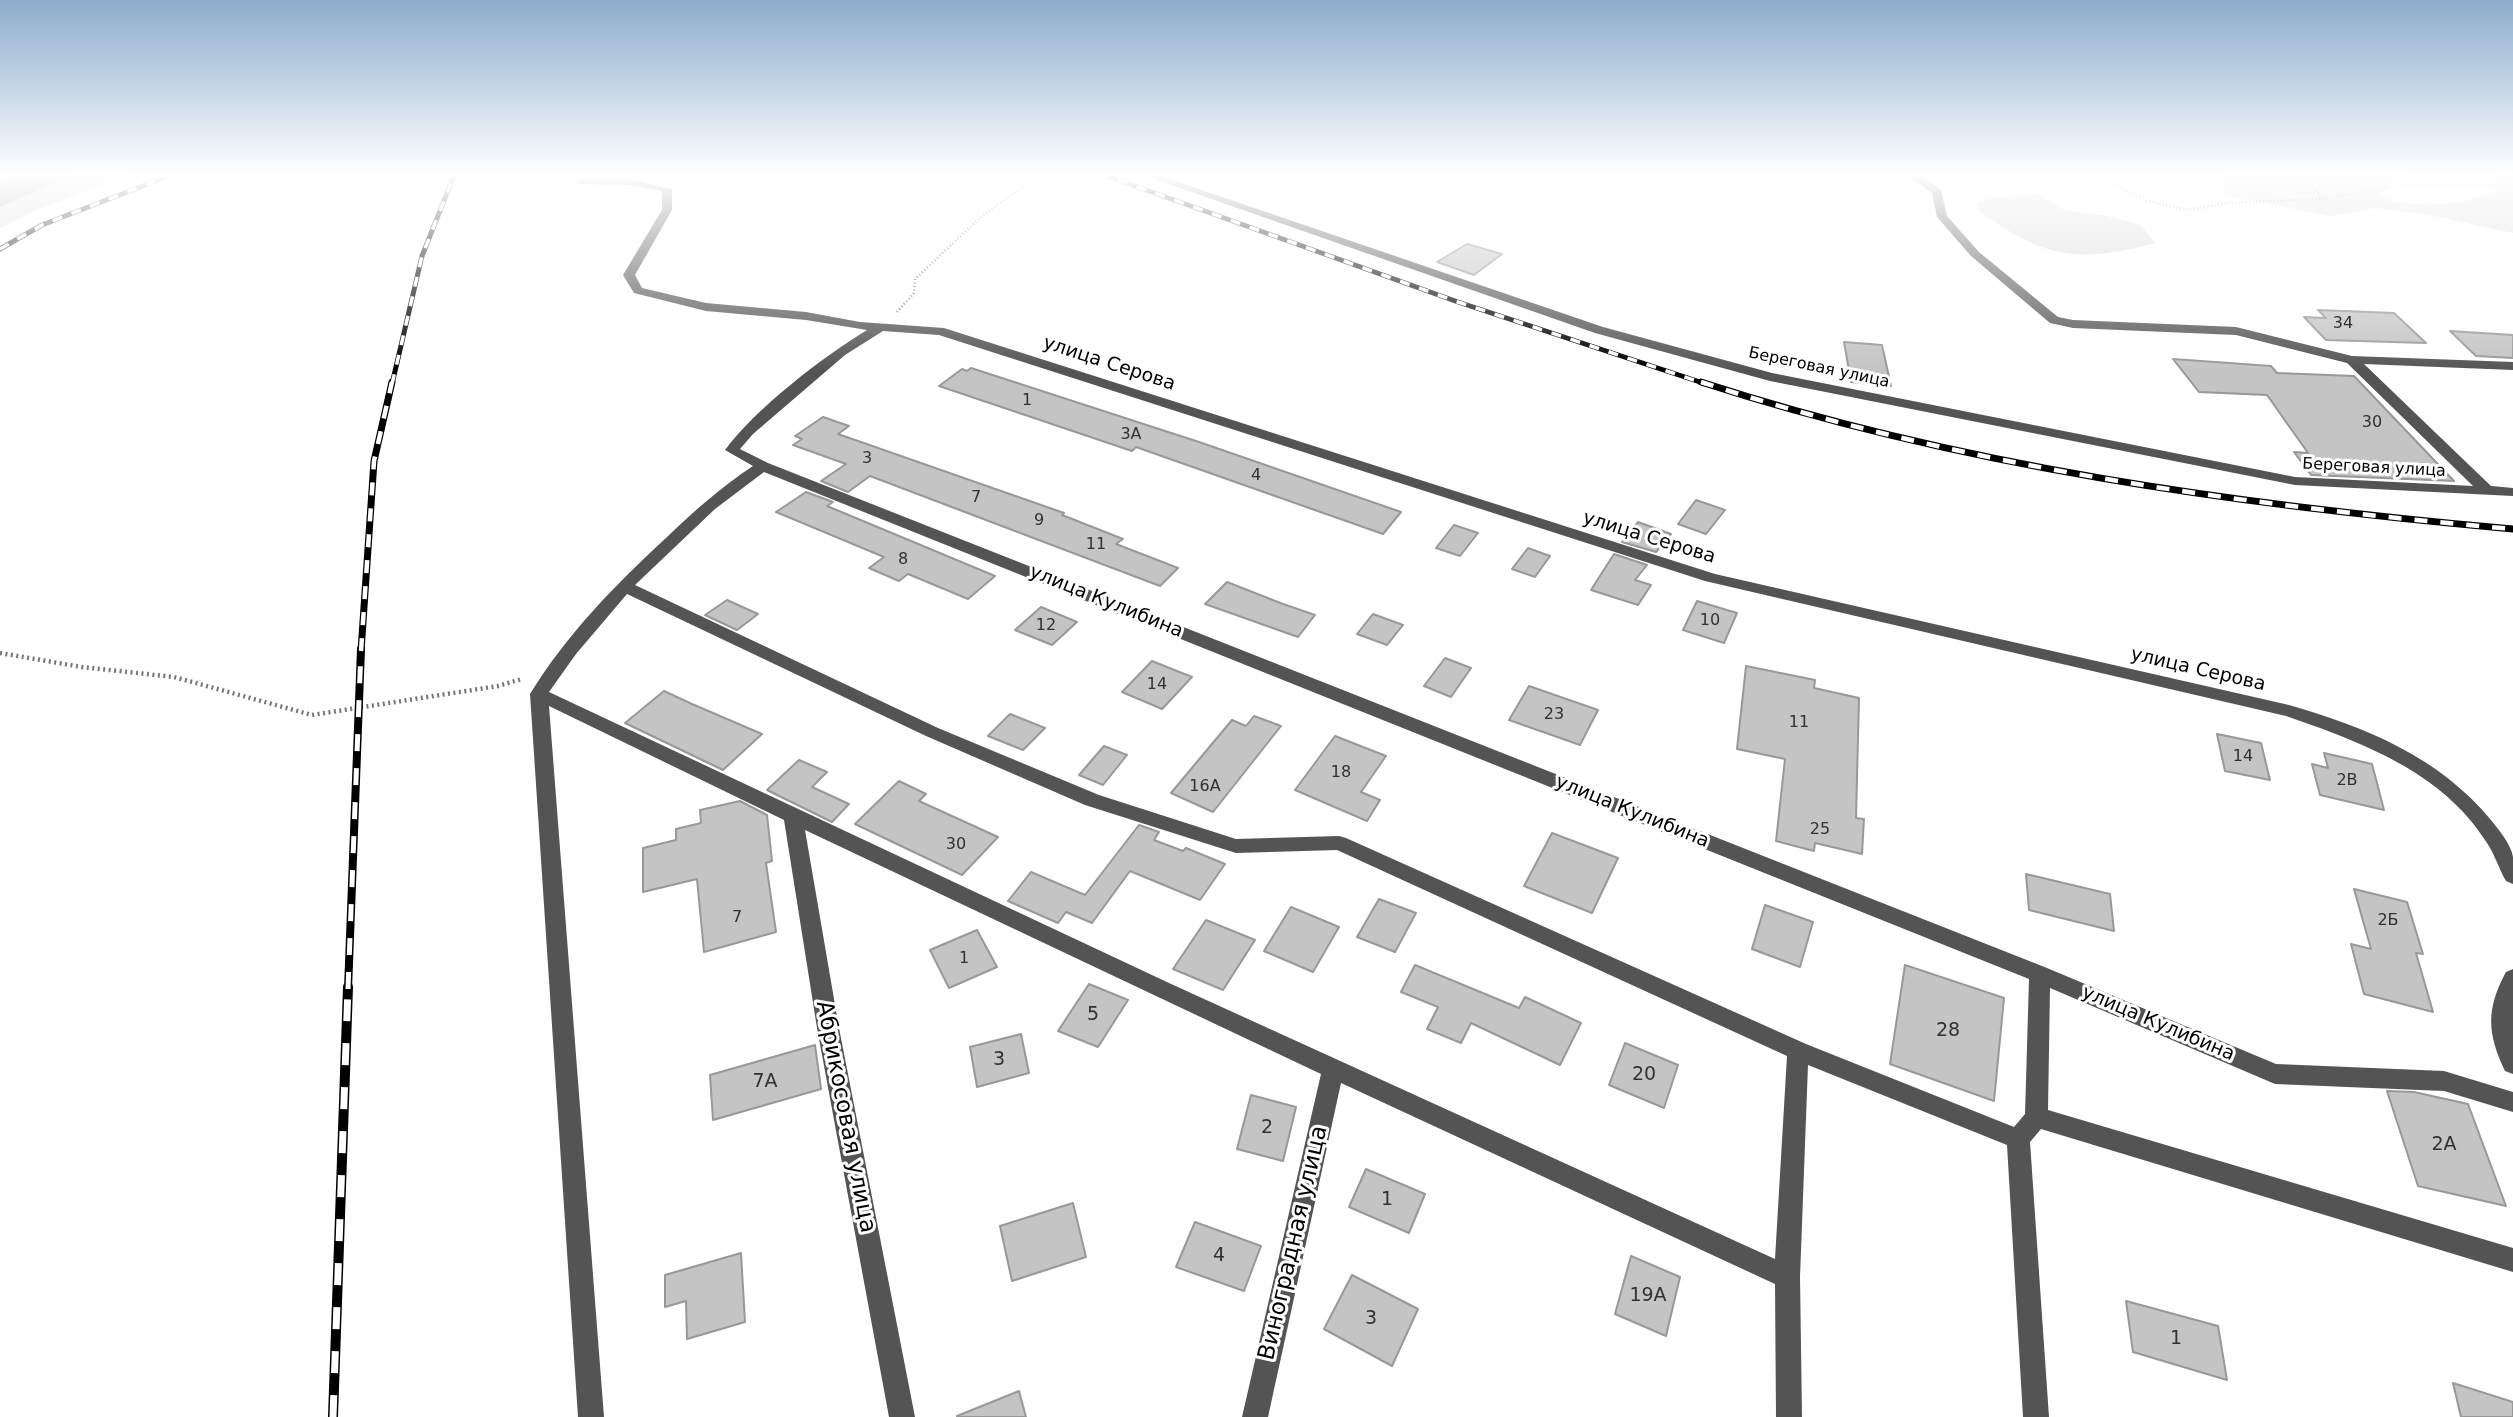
<!DOCTYPE html>
<html>
<head>
<meta charset="utf-8">
<style>
  body { margin:0 }
  canvas { display:block; background:#fff }
</style>
</head>
<body>
<canvas width="2513" height="1417"></canvas>
<script>
const g = document.querySelector('canvas').getContext('2d');
g.lineJoin = 'round';
function paint(path, color) { g.fillStyle = color; g.fill(path, 'evenodd'); }
function strokePath(path, color, width, dash) { g.strokeStyle = color; g.lineWidth = width; g.lineCap = dash ? 'butt' : 'round'; g.setLineDash(dash || []); g.stroke(path); }
function write(font, color, halo, rows, align = 'center') {
  g.font = font + ' "DejaVu Sans",sans-serif'; g.lineWidth = 6; g.setLineDash([]); g.textBaseline = 'middle'; g.strokeStyle = halo; g.fillStyle = color; for (const [text, x, y, turn = 0] of rows) {
    g.save(); g.translate(x, y); g.rotate((+turn || 0) * Math.PI / 180); g.textAlign = isNaN(turn) ? turn : align; if (halo) g.strokeText(text, 0, 0); g.fillText(text, 0, 0); g.restore();
  }
}
const green = new Path2D(`
  M 78,173 L 133,173 L 32,212 L 0,229 L 0,207 Z
  M 2221,173 L 2415,173 L 2398,179 L 2378,195 C 2405,211 2469,205 2496,190 L 2491,173 L 2513,173 L 2513,233 L 2430,215 L 2376,208 L 2329,216 L 2224,195 Z
  M 2037,194 L 2065,210 L 2107,216 L 2141,225 L 2155,243 C 2077,264 2043,258 1978,210 L 1977,203 L 1991,198 Z`);
const water = new Path2D(`
  M 22,173 L 78,173 L 0,207 L 0,182 Z`);
const building = new Path2D(`
  M 1467,244 L 1502,254 L 1474,275 L 1437,262 Z
  M 2318,310 L 2394,313 L 2426,343 L 2326,340 L 2304,317 L 2326,318 Z
  M 2450,331 L 2513,335 L 2513,358 L 2476,356 Z
  M 1844,342 L 1882,345 L 1891,386 L 1851,382 Z
  M 2173,359 L 2271,366 L 2277,373 L 2354,376 L 2454,481 L 2311,475 L 2294,452 L 2308,453 L 2267,395 L 2199,392 Z
  M 971,368 L 1199,442 L 1401,512 L 1383,534 L 1136,447 L 1132,451 L 939,386 L 962,369 L 967,371 Z
  M 823,417 L 849,426 L 838,434 L 1064,513 L 1062,515 L 1123,539 L 1116,544 L 1178,568 L 1160,586 L 870,476 L 848,492 L 821,481 L 846,464 L 793,445 L 802,439 L 795,436 Z
  M 806,492 L 833,502 L 827,506 L 995,576 L 968,599 L 908,574 L 899,581 L 869,568 L 884,557 L 776,512 Z
  M 1696,500 L 1725,510 L 1706,534 L 1678,524 Z
  M 1638,522 L 1671,534 L 1656,552 L 1622,542 Z
  M 1454,525 L 1478,533 L 1460,556 L 1436,548 Z
  M 1528,548 L 1550,556 L 1535,577 L 1512,569 Z
  M 1614,554 L 1647,565 L 1635,580 L 1651,585 L 1638,605 L 1591,590 Z
  M 1227,582 L 1283,604 L 1315,615 L 1298,637 L 1205,604 Z
  M 727,600 L 758,614 L 737,630 L 705,615 Z
  M 1697,601 L 1737,613 L 1724,643 L 1683,630 Z
  M 1041,607 L 1077,622 L 1052,645 L 1015,630 Z
  M 1373,614 L 1403,625 L 1387,645 L 1357,634 Z
  M 1445,658 L 1471,668 L 1451,697 L 1424,686 Z
  M 1152,661 L 1192,677 L 1162,709 L 1122,692 Z
  M 1746,666 L 1815,680 L 1814,688 L 1859,698 L 1856,818 L 1864,819 L 1862,854 L 1815,843 L 1814,851 L 1776,841 L 1785,759 L 1737,749 Z
  M 1529,686 L 1598,710 L 1580,745 L 1509,720 Z
  M 664,691 L 692,704 L 762,734 L 723,770 L 625,723 Z
  M 1010,714 L 1045,728 L 1023,750 L 988,736 Z
  M 1254,716 L 1281,726 L 1213,812 L 1171,793 L 1232,720 L 1246,726 Z
  M 2217,734 L 2261,743 L 2270,780 L 2225,771 Z
  M 1335,736 L 1386,756 L 1361,792 L 1380,800 L 1367,821 L 1295,790 Z
  M 1104,746 L 1127,755 L 1103,785 L 1079,775 Z
  M 2324,753 L 2372,764 L 2384,810 L 2320,795 L 2312,764 L 2328,768 Z
  M 799,760 L 827,772 L 812,787 L 849,804 L 832,822 L 767,790 Z
  M 899,781 L 926,794 L 919,801 L 998,837 L 962,875 L 855,824 Z
  M 740,801 L 767,815 L 772,861 L 766,863 L 776,932 L 704,952 L 697,879 L 643,892 L 643,848 L 676,840 L 676,829 L 701,823 L 700,810 Z
  M 1139,825 L 1159,832 L 1154,840 L 1183,851 L 1186,848 L 1225,864 L 1200,900 L 1130,871 L 1092,923 L 1066,912 L 1058,923 L 1008,901 L 1031,872 L 1085,895 Z
  M 1552,833 L 1618,858 L 1592,913 L 1524,886 Z
  M 2026,874 L 2110,894 L 2114,931 L 2029,910 Z
  M 2354,889 L 2407,902 L 2423,954 L 2416,953 L 2433,1012 L 2364,994 L 2351,944 L 2371,949 Z
  M 1379,899 L 1416,913 L 1395,952 L 1357,937 Z
  M 1765,905 L 1813,922 L 1800,967 L 1752,949 Z
  M 1291,907 L 1339,927 L 1313,972 L 1264,951 Z
  M 1206,920 L 1255,940 L 1223,990 L 1173,969 Z
  M 977,930 L 997,967 L 949,988 L 930,950 Z
  M 1415,965 L 1519,1008 L 1525,997 L 1581,1023 L 1560,1065 L 1471,1023 L 1461,1043 L 1427,1029 L 1438,1007 L 1401,992 Z
  M 1905,965 L 2004,998 L 1994,1101 L 1890,1064 Z
  M 1089,984 L 1128,1000 L 1098,1047 L 1058,1031 Z
  M 1021,1034 L 1029,1073 L 977,1087 L 970,1047 Z
  M 1625,1043 L 1678,1065 L 1664,1108 L 1609,1085 Z
  M 815,1045 L 821,1089 L 713,1120 L 710,1075 Z
  M 2387,1091 L 2414,1092 L 2468,1104 L 2506,1206 L 2418,1186 Z
  M 1251,1095 L 1296,1107 L 1283,1161 L 1237,1149 Z
  M 1366,1169 L 1425,1194 L 1409,1233 L 1349,1207 Z
  M 1073,1203 L 1086,1257 L 1012,1281 L 1000,1226 Z
  M 1195,1222 L 1261,1246 L 1244,1291 L 1176,1267 Z
  M 741,1253 L 745,1322 L 687,1339 L 686,1301 L 665,1307 L 665,1275 Z
  M 1631,1256 L 1680,1277 L 1666,1336 L 1615,1314 Z
  M 1352,1275 L 1418,1309 L 1392,1366 L 1324,1329 Z
  M 2126,1301 L 2218,1326 L 2227,1380 L 2133,1352 Z
  M 2453,1383 L 2513,1402 L 2513,1417 L 2461,1417 Z
  M 1019,1391 L 1026,1417 L 957,1417 L 957,1416 Z`);
const pathFar1 = new Path2D(`
  M 2032,173 L 2101,179 L 2148,201 L 2187,210 L 2228,203 L 2321,199 L 2402,186 L 2513,186
  M 2304,173 L 2321,198
  M 897,312 L 914,293 L 915,279 L 982,216 L 1043,173`);
const path = new Path2D(`
  M 0,653 L 82,667 L 174,677 L 312,715 L 498,686 L 522,679`);
const minor = new Path2D(`
  M 1137,173 L 1152,173 L 1603,327 L 1772,373 L 2295,477 L 2473,486 L 2347,363 L 2236,335 L 2073,328 L 2050,323 L 1971,256 L 1937,217 L 1932,193 L 1904,173 L 1916,173 L 1941,190 L 1947,216 L 1979,252 L 2058,317 L 2073,320 L 2236,327 L 2352,356 L 2513,362 L 2513,370 L 2364,364 L 2491,486 L 2513,488 L 2513,496 L 2295,485 L 1770,381 L 1595,333 Z
  M 578,179 L 629,179 L 672,189 L 672,210 L 635,275 L 642,288 L 706,303 L 806,312 L 860,322 L 944,328 L 1715,574 L 2289,705 C 2366,727 2439,757 2491,820 C 2499,830 2511,844 2513,857 C 2513,865 2513,875 2513,884 L 2506,881 C 2499,869 2495,855 2487,843 C 2443,772 2361,742 2286,716 L 1705,581 L 939,335 L 883,331 L 845,355 L 753,434 L 740,449 L 768,463 L 2047,968 L 2276,1064 L 2444,1071 L 2513,1092 L 2513,1112 L 2444,1091 L 2275,1084 L 2050,988 L 2048,1110 L 2513,1248 L 2513,1272 L 2041,1129 L 2030,1142 L 2049,1417 L 2023,1417 L 2007,1145 L 1808,1065 L 1800,1277 L 1802,1417 L 1776,1417 L 1775,1284 L 1341,1083 L 1268,1417 L 1242,1417 L 1321,1074 L 805,830 L 839,1028 L 915,1417 L 889,1417 L 817,1028 L 784,820 L 549,706 L 604,1417 L 578,1417 L 530,694 C 567,634 615,585 666,538 C 693,512 721,487 753,466 L 725,450 C 755,409 824,356 867,330 L 806,320 L 706,311 L 634,293 L 623,275 L 662,210 L 662,191 L 629,185 L 582,184 L 578,183 ZM 764,472 L 2029,979 L 2025,1114 L 2014,1127 L 1806,1044 L 1346,838 L 1339,836 L 1236,839 L 1099,795 L 938,728 L 635,585 L 715,509 ZM 627,594 L 926,736 L 1085,805 L 1236,853 L 1337,850 L 1787,1056 L 1775,1259 L 1169,983 L 549,692 L 576,654 Z
  M 2513,969 L 2513,1074 L 2505,1071 C 2487,1033 2486,1009 2506,972 Z`);
const railFar3 = new Path2D(`
  M 1099,173 L 1458,302 L 1706,384
  M 0,249 L 42,225 L 176,173
  M 392,384 L 422,256 L 455,173`);
const railFar2 = new Path2D(`
  M 1701,382 C 1963,467 2239,505 2513,529
  M 361,651 L 374,461 L 392,382`);
const railFar1 = new Path2D(`
  M 348,989 L 361,649`);
const rail = new Path2D(`
  M 333,1417 L 348,987`);
const numberNames = [
  ["34",2343,324],
  ["1",1027,401],
  ["30",2372,423],
  ["3А",1131,435],
  ["3",867,459],
  ["4",1256,476],
  ["7",976,498],
  ["9",1039,521],
  ["11",1096,545],
  ["8",903,560],
  ["10",1710,621],
  ["12",1046,626],
  ["14",1157,685],
  ["23",1554,715],
  ["11",1799,723],
  ["14",2243,757],
  ["18",1341,773],
  ["2В",2347,781],
  ["16А",1205,787],
  ["25",1820,830],
  ["30",956,845],
  ["7",737,918],
  ["2Б",2388,921],
  ["1",964,959]
];
const farStreetnames = [
  ["Береговая улица",1819,368,12],
  ["Береговая улица",2374,468,3]
];
const streetNames = [
  ["улица Серова",1109,364,18],
  ["улица Серова",1649,538,17],
  ["улица Кулибина",1106,602,22],
  ["улица Серова",2198,670,13],
  ["улица Кулибина",1632,812,22],
  ["улица Кулибина",2158,1024,23]
];
const nearNumbernames = [
  ["5",1093,1015],
  ["28",1948,1031],
  ["3",999,1060],
  ["20",1644,1075],
  ["7А",765,1082],
  ["2",1267,1128],
  ["2А",2444,1145],
  ["1",1387,1200],
  ["4",1219,1256],
  ["19А",1648,1296],
  ["3",1371,1319],
  ["1",2176,1339]
];
const nearStreetnames = [
  ["Абрикосовая улица",845,1117,79],
  ["Виноградная улица",1294,1243,-77]
];
paint(green, '#dbdbdb');
paint(water, '#a2a2a2');
paint(building, '#c4c4c4');
strokePath(building, '#989898', 2);
strokePath(pathFar1, '#767676', 2.5, [1, 2.5]);
strokePath(path, '#767676', 4.5, [2, 3.5]);
paint(minor, '#545454');
strokePath(railFar3, '#000', 5);
strokePath(railFar2, '#000', 7);
strokePath(railFar1, '#000', 8);
strokePath(rail, '#000', 10);
strokePath(railFar3, '#fff', 3.5, [10]);
strokePath(railFar2, '#fff', 4.5, [13]);
strokePath(railFar1, '#fff', 5, [17]);
strokePath(rail, '#fff', 7, [22]);
const sky = g.createLinearGradient(0, 0, 0, 371);
sky.addColorStop(0, '#8cadcc');
sky.addColorStop(0.47, '#fff');
sky.addColorStop(1, '#ffffff00');
g.fillStyle = sky;
g.fillRect(0, 0, 2513, 371);
write('16px', '#313131', null, numberNames);
write('16px', '#000', '#fff', farStreetnames);
write('19px', '#000', '#fff', streetNames);
write('19px', '#313131', null, nearNumbernames);
write('23px', '#000', '#fff', nearStreetnames);
</script>
</body>
</html>
